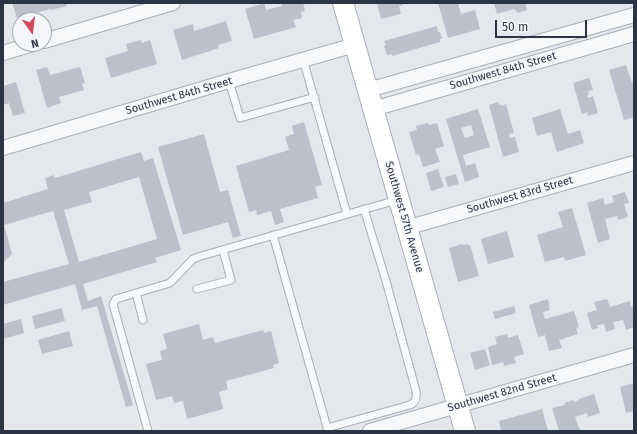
<!DOCTYPE html>
<html>
<head>
<meta charset="utf-8">
<style>
  body { margin:0 }
  #map { position:relative; width:637px; height:434px; overflow:hidden; background:#e4e7ec; font-family:"Fira Sans",sans-serif }
  canvas { display:block }
  .frame { position:absolute; inset:0; border:4px solid #2b3445; pointer-events:none }
  .north { position:absolute; left:12px; top:12px; width:40px; height:40px; box-sizing:border-box; background:#f4f6f9; border:1px solid #a4a8b1; border-radius:50%; rotate:166deg; font-size:11px; font-weight:700; line-height:16px; text-align:center; color:#2b3445 }
  .north::after { content:''; display:block; margin:auto; width:14px; height:18px; background:#d1495b; clip-path:polygon(50% 0,100% 100%,50% 72%,0 100%) }
  .scale { position:absolute; left:495px; top:20px; width:92px; height:18px; box-sizing:border-box; border:2px solid #2b3445; border-top:0; padding-left:5px; font-size:12px; line-height:14px; white-space:nowrap; color:#2b3445; -webkit-text-stroke:3px #f4f6f9; paint-order:stroke }
</style>
</head>
<body>
<div id="map">
<canvas width="637" height="434"></canvas>
<div class="frame"></div>
<div class="north">N</div>
<div class="scale">50 m</div>
</div>
<script>
const g = document.querySelector('canvas').getContext('2d');
g.lineJoin = 'round';
function paint(path, color) { g.fillStyle = color; g.fill(path, 'evenodd'); }
function strokePath(path, color, width, dash) { g.strokeStyle = color; g.lineWidth = width; g.lineCap = dash ? 'butt' : 'round'; g.setLineDash(dash || []); g.stroke(path); }
function write(font, color, halo, rows, align = 'center') {
  g.font = font + ' "Fira Sans",sans-serif'; g.lineWidth = 3; g.setLineDash([]); g.textBaseline = 'middle'; g.strokeStyle = halo; g.fillStyle = color; for (const [text, x, y, turn = 0] of rows) {
    g.save(); g.translate(x, y); g.rotate((+turn || 0) * Math.PI / 180); g.textAlign = isNaN(turn) ? turn : align; if (halo) g.strokeText(text, 0, 0); g.fillText(text, 0, 0); g.restore();
  }
}
const building = new Path2D(`
  M 12,3 L 67,3 L 67,6 L 51,10 L 50,9 L 17,18 Z
  M 264,3 L 266,10 L 282,6 L 281,3 L 303,3 L 305,11 L 301,12 L 302,18 L 293,20 L 296,27 L 254,39 L 245,9 Z
  M 377,3 L 403,3 L 403,5 L 399,6 L 401,14 L 381,19 Z
  M 438,3 L 458,3 L 461,14 L 475,10 L 480,29 L 448,38 Z
  M 494,3 L 525,3 L 527,10 L 518,13 L 514,9 L 497,14 Z
  M 226,21 L 232,41 L 218,45 L 219,48 L 182,60 L 173,30 L 193,24 L 194,31 Z
  M 437,26 L 438,32 L 440,32 L 442,39 L 440,39 L 440,42 L 392,56 L 392,54 L 387,55 L 384,46 L 386,45 L 384,41 Z
  M 141,40 L 142,43 L 150,40 L 157,64 L 111,78 L 105,58 L 128,51 L 126,44 Z
  M 626,65 L 632,83 L 634,82 L 634,117 L 624,120 L 609,70 Z
  M 47,67 L 50,75 L 80,67 L 85,83 L 82,84 L 84,90 L 59,97 L 61,103 L 47,108 L 36,70 Z
  M 589,78 L 593,90 L 588,91 L 589,95 L 587,95 L 588,98 L 593,96 L 598,113 L 588,116 L 587,112 L 582,114 L 573,83 Z
  M 16,82 L 25,113 L 13,116 L 9,103 L 3,105 L 3,86 Z
  M 498,102 L 499,105 L 501,104 L 501,106 L 506,104 L 514,133 L 509,134 L 510,138 L 515,137 L 519,152 L 503,157 L 489,105 Z
  M 478,109 L 490,147 L 463,155 L 466,166 L 475,163 L 479,177 L 465,182 L 446,119 ZM 471,125 L 474,135 L 465,138 L 461,128 Z
  M 560,109 L 568,134 L 580,130 L 584,143 L 557,152 L 551,132 L 537,136 L 532,118 Z
  M 304,122 L 322,185 L 315,187 L 318,198 L 280,209 L 284,222 L 275,225 L 271,211 L 257,215 L 256,210 L 249,212 L 236,166 L 289,150 L 285,137 L 294,134 L 292,126 Z
  M 428,123 L 429,125 L 437,123 L 444,146 L 435,149 L 440,162 L 423,167 L 419,154 L 416,155 L 409,132 L 417,130 L 416,126 Z
  M 204,134 L 220,192 L 228,190 L 241,236 L 233,238 L 228,222 L 183,235 L 158,147 Z
  M 141,152 L 144,161 L 153,158 L 181,250 L 155,258 L 157,262 L 83,284 L 88,301 L 101,296 L 133,405 L 126,407 L 97,306 L 82,310 L 75,284 L 3,305 L 3,282 L 69,264 L 53,211 L 4,225 L 12,254 L 3,263 L 3,203 L 48,189 L 45,178 L 54,175 L 55,178 ZM 139,177 L 157,239 L 79,262 L 64,210 L 92,202 L 89,192 Z
  M 438,169 L 444,187 L 431,191 L 426,173 Z
  M 456,174 L 459,184 L 448,187 L 445,177 Z
  M 625,192 L 629,203 L 624,204 L 628,217 L 618,220 L 617,216 L 605,219 L 610,239 L 598,243 L 587,203 L 603,198 L 605,205 L 614,202 L 612,196 Z
  M 572,208 L 586,255 L 565,261 L 564,257 L 545,262 L 537,235 L 563,227 L 558,212 Z
  M 507,231 L 514,257 L 488,264 L 481,239 Z
  M 462,244 L 463,245 L 468,244 L 468,246 L 470,245 L 479,276 L 458,282 L 449,248 Z
  M 548,299 L 550,310 L 543,312 L 545,319 L 574,311 L 579,327 L 576,328 L 578,334 L 559,340 L 562,348 L 549,351 L 545,335 L 538,337 L 529,305 Z
  M 607,299 L 610,307 L 630,301 L 631,307 L 633,306 L 634,308 L 634,327 L 626,330 L 623,320 L 613,322 L 615,329 L 606,332 L 604,324 L 597,325 L 598,328 L 592,330 L 587,313 L 597,310 L 594,302 Z
  M 514,306 L 516,313 L 495,319 L 493,312 Z
  M 62,308 L 65,321 L 35,329 L 32,316 Z
  M 21,319 L 24,333 L 3,339 L 3,324 Z
  M 199,324 L 203,340 L 213,337 L 215,343 L 263,330 L 264,333 L 271,331 L 279,363 L 273,365 L 274,368 L 226,381 L 228,389 L 219,392 L 223,409 L 187,419 L 183,401 L 174,403 L 172,396 L 156,400 L 146,364 L 162,360 L 160,351 L 167,349 L 163,334 Z
  M 69,331 L 73,346 L 42,354 L 38,340 Z
  M 507,334 L 508,338 L 518,335 L 524,354 L 514,357 L 516,363 L 504,366 L 503,362 L 492,365 L 488,347 L 497,344 L 495,337 Z
  M 485,349 L 490,365 L 475,370 L 470,353 Z
  M 634,383 L 634,411 L 626,413 L 620,387 Z
  M 594,394 L 600,413 L 588,417 L 587,413 L 575,417 L 580,431 L 559,431 L 552,408 L 565,405 L 564,403 L 574,400 L 574,402 L 579,400 L 579,399 Z
  M 542,409 L 548,431 L 501,431 L 499,421 Z`);
const service = new Path2D(`
  M 303,59 L 347,214
  M 229,81 L 240,118 L 315,97
  M 273,235 L 328,431
  M 197,289 L 231,280 L 223,250
  M 136,293 L 143,320
  M 327,428 L 410,405 C 416,402 417,398 416,391 L 386,281 L 364,209
  M 148,431 L 113,304 L 116,299 L 170,283 L 193,259 L 201,256 L 397,200`);
const minor = new Path2D(`
  M 44,41 L 173,3
  M 3,53 L 33,44
  M 368,90 L 634,15
  M 373,109 L 634,34
  M 3,148 L 229,81 L 355,45
  M 406,228 L 634,163
  M 370,431 L 634,355`);
const secondary = new Path2D(`
  M 343,3 L 465,431`);
const streetNames = [
  ["Southwest 84th Street",503,71,-16],
  ["Southwest 84th Street",179,96,-16],
  ["Southwest 83rd Street",520,195,-16],
  ["Southwest 57th Avenue",404,217,74],
  ["Southwest 82nd Street",502,393,-16]
];
paint(building, '#bbc0ca');
strokePath(service, '#a9aeb7', 9);
strokePath(minor, '#a9aeb7', 16);
strokePath(secondary, '#a9aeb7', 22);
strokePath(service, '#f7f8fa', 7);
strokePath(minor, '#f7f8fa', 14);
strokePath(secondary, '#fff', 20);
write('11px', '#2b3445', '#f4f6f9', streetNames);
</script>
</body>
</html>
